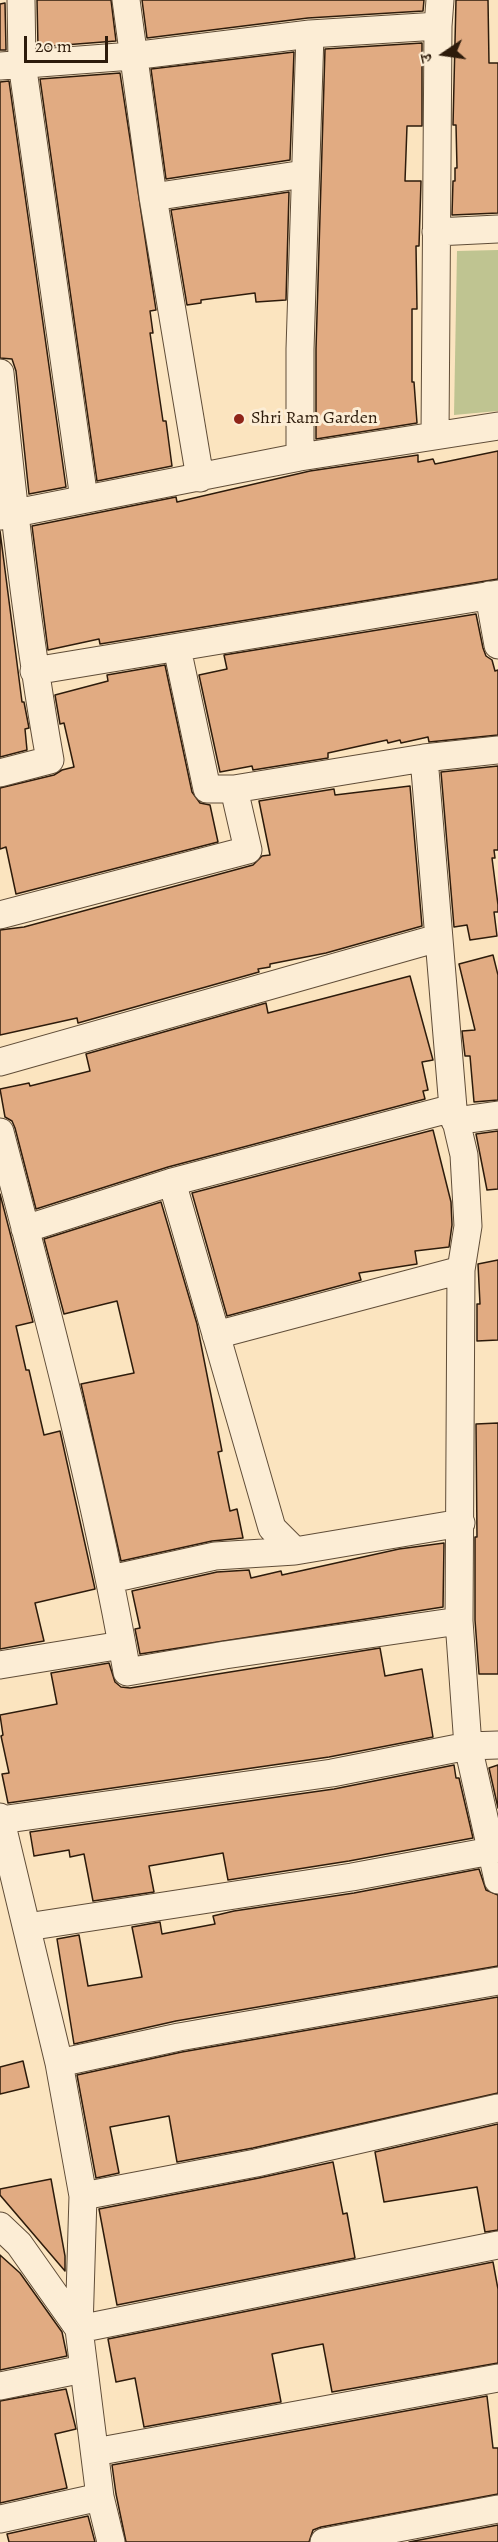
<!DOCTYPE html>
<html>
<head>
<meta charset="utf-8">
<style>
  body { margin:0 }
  #map { position:relative; width:498px; height:2542px; overflow:hidden; background:#fbe4bf; font-family:Alegreya,"Noto Serif Devanagari",serif }
  canvas { display:block }
  .north { position:absolute; left:414px; top:24px; width:60px; height:60px; -webkit-text-stroke:4px #fcedd5; paint-order:stroke; rotate:257deg; font-size:16px; font-weight:700; line-height:24px; text-align:center; color:#2d1b0b }
  .north::after { content:''; display:block; margin:auto; width:21px; height:27px; background:#2d1b0b; clip-path:polygon(50% 0,100% 100%,50% 72%,0 100%) }
  .scale { position:absolute; left:24px; top:36px; width:84px; height:27px; box-sizing:border-box; border:3px solid #2d1b0b; border-top:0; padding-left:8px; font-size:18px; line-height:21px; white-space:nowrap; color:#2d1b0b; -webkit-text-stroke:4px #fcedd5; paint-order:stroke }
</style>
</head>
<body>
<div id="map">
<canvas width="498" height="2542"></canvas>
<div class="north">उ</div>
<div class="scale">20 m</div>
</div>
<script>
const g = document.querySelector('canvas').getContext('2d');
g.lineJoin = 'round';
function paint(path, color) { g.fillStyle = color; g.fill(path, 'evenodd'); }
function strokePath(path, color, width, dash) { g.strokeStyle = color; g.lineWidth = width; g.lineCap = dash ? 'butt' : 'round'; g.setLineDash(dash || []); g.stroke(path); }
function write(font, color, halo, rows, align = 'center') {
  g.font = font + ' Alegreya,serif'; g.lineWidth = 6; g.setLineDash([]); g.textBaseline = 'middle'; g.strokeStyle = halo; g.fillStyle = color; for (const [text, x, y, turn = 0] of rows) {
    g.save(); g.translate(x, y); g.rotate((+turn || 0) * Math.PI / 180); g.textAlign = isNaN(turn) ? turn : align; if (halo) g.strokeText(text, 0, 0); g.fillText(text, 0, 0); g.restore();
  }
}
const green = new Path2D(`
  M 498,250 L 498,411 L 454,415 L 457,251 Z`);
const building = new Path2D(`
  M 37,0 L 111,0 L 116,41 L 38,47 Z
  M 142,0 L 424,0 L 423,11 L 308,18 L 147,38 Z
  M 456,0 L 488,0 L 489,63 L 498,63 L 498,213 L 452,215 L 453,181 L 455,181 L 455,168 L 457,168 L 456,125 L 453,125 Z
  M 5,3 L 6,50 L 0,50 L 0,4 Z
  M 422,43 L 422,126 L 407,126 L 405,181 L 421,181 L 419,246 L 416,246 L 417,309 L 412,309 L 412,382 L 414,382 L 417,423 L 316,439 L 316,349 L 325,49 Z
  M 294,52 L 290,160 L 166,179 L 151,69 Z
  M 120,73 L 156,310 L 150,311 L 153,333 L 150,333 L 163,421 L 166,421 L 172,466 L 97,481 L 40,79 Z
  M 9,81 L 66,487 L 29,494 L 16,371 L 12,359 L 0,358 L 0,82 Z
  M 289,192 L 286,300 L 256,302 L 255,293 L 201,300 L 201,303 L 187,305 L 171,210 Z
  M 498,451 L 498,579 L 100,644 L 99,639 L 48,650 L 32,526 L 176,497 L 177,502 L 310,471 L 418,455 L 418,462 L 433,459 L 435,464 Z
  M 0,531 L 22,702 L 24,702 L 29,728 L 25,729 L 27,750 L 0,757 Z
  M 476,614 L 483,648 L 486,656 L 492,660 L 495,671 L 498,670 L 498,735 L 429,742 L 428,737 L 401,743 L 400,740 L 388,743 L 387,740 L 328,753 L 328,758 L 253,770 L 252,766 L 220,772 L 199,675 L 227,669 L 224,655 Z
  M 165,665 L 192,792 L 200,803 L 210,805 L 218,842 L 16,894 L 6,847 L 0,849 L 0,788 L 54,775 L 62,770 L 74,767 L 64,723 L 60,724 L 55,695 L 108,681 L 107,675 Z
  M 498,766 L 498,850 L 494,850 L 495,858 L 492,858 L 498,905 L 498,912 L 494,912 L 497,936 L 470,940 L 467,925 L 454,927 L 441,772 Z
  M 410,786 L 422,926 L 326,953 L 270,964 L 270,967 L 258,969 L 259,972 L 78,1023 L 77,1018 L 0,1035 L 0,930 L 24,927 L 253,865 L 262,856 L 270,855 L 259,801 L 334,789 L 335,795 Z
  M 493,955 L 498,975 L 498,1100 L 474,1102 L 470,1056 L 465,1056 L 462,1031 L 475,1030 L 459,964 Z
  M 410,976 L 433,1060 L 422,1062 L 428,1090 L 423,1091 L 425,1099 L 168,1167 L 36,1209 L 15,1128 L 12,1121 L 5,1117 L 0,1089 L 29,1083 L 30,1086 L 90,1071 L 86,1054 L 266,1003 L 268,1013 Z
  M 433,1130 L 451,1202 L 452,1225 L 449,1247 L 415,1251 L 417,1264 L 359,1273 L 361,1280 L 227,1316 L 192,1193 Z
  M 498,1131 L 498,1189 L 487,1190 L 476,1134 Z
  M 0,1194 L 33,1322 L 16,1326 L 26,1370 L 29,1370 L 44,1435 L 60,1431 L 95,1589 L 35,1603 L 44,1641 L 0,1649 Z
  M 161,1202 L 197,1324 L 222,1451 L 218,1452 L 230,1511 L 237,1509 L 243,1538 L 212,1541 L 121,1561 L 81,1384 L 134,1373 L 117,1301 L 64,1314 L 44,1239 Z
  M 498,1260 L 498,1340 L 477,1341 L 477,1304 L 480,1304 L 478,1264 Z
  M 498,1423 L 498,1674 L 479,1674 L 475,1620 L 475,1537 L 477,1537 L 476,1424 Z
  M 444,1543 L 443,1607 L 140,1654 L 135,1629 L 140,1628 L 132,1591 L 217,1572 L 249,1570 L 251,1578 L 281,1571 L 282,1575 L 399,1549 Z
  M 380,1648 L 385,1676 L 422,1669 L 433,1737 L 329,1757 L 8,1803 L 2,1774 L 9,1773 L 1,1736 L 3,1735 L 0,1715 L 57,1704 L 51,1673 L 109,1663 L 115,1682 L 121,1687 L 130,1688 Z
  M 454,1765 L 456,1778 L 459,1778 L 473,1838 L 349,1861 L 228,1880 L 223,1853 L 149,1866 L 154,1892 L 93,1901 L 84,1854 L 70,1857 L 69,1850 L 34,1856 L 30,1832 L 334,1789 Z
  M 498,1765 L 498,1808 L 489,1768 Z
  M 479,1869 L 486,1890 L 498,1895 L 498,1966 L 176,2021 L 74,2044 L 57,1939 L 79,1935 L 88,1986 L 142,1977 L 132,1927 L 160,1922 L 162,1934 L 215,1924 L 213,1916 L 234,1911 L 354,1893 Z
  M 498,1997 L 498,2093 L 253,2148 L 177,2162 L 169,2116 L 110,2127 L 119,2173 L 96,2178 L 77,2075 L 182,2052 Z
  M 23,2061 L 29,2087 L 0,2094 L 0,2067 Z
  M 498,2124 L 498,2230 L 485,2232 L 477,2187 L 384,2202 L 375,2152 Z
  M 333,2162 L 343,2214 L 347,2213 L 355,2258 L 117,2305 L 99,2209 L 259,2178 Z
  M 51,2179 L 65,2256 L 65,2271 L 0,2195 L 0,2189 Z
  M 0,2255 L 20,2273 L 62,2332 L 67,2356 L 0,2370 Z
  M 493,2262 L 498,2289 L 498,2363 L 332,2392 L 323,2344 L 301,2348 L 272,2354 L 281,2402 L 144,2427 L 135,2378 L 116,2382 L 108,2339 Z
  M 66,2389 L 76,2429 L 55,2434 L 67,2488 L 0,2503 L 0,2401 Z
  M 487,2396 L 493,2448 L 498,2448 L 498,2494 L 321,2527 L 313,2530 L 309,2542 L 126,2542 L 116,2494 L 112,2465 Z
  M 88,2516 L 95,2542 L 9,2542 L 7,2534 Z
  M 498,2525 L 498,2542 L 409,2542 Z`);
const minor = new Path2D(`
  M 21,0 L 22,63 L 84,499
  M 126,0 L 153,197 L 200,478
  M 0,66 L 132,56 L 310,34 L 438,26
  M 153,197 L 304,174
  M 436,232 L 498,229
  M 0,373 C 13,503 27,631 50,760 L 0,773
  M 435,435 L 438,26 L 440,0
  M 300,457 L 300,349 L 310,34
  M 0,516 L 300,457 L 498,426
  M 489,595 L 498,645
  M 177,648 L 207,789 L 234,789
  M 34,671 L 498,594
  M 424,758 L 453,1108 L 464,1155 L 468,1226 L 461,1270 L 459,1621 L 468,1746 L 498,1880
  M 0,915 L 248,850 L 234,789 L 424,758 L 498,750
  M 0,1062 L 438,938
  M 455,1121 L 498,1115
  M 0,1132 C 47,1311 95,1490 127,1672 L 225,1655 L 459,1621
  M 172,1182 L 272,1528 L 295,1551
  M 25,1229 L 172,1182 L 453,1108
  M 216,1335 L 461,1270
  M 111,1579 L 215,1556 L 295,1551 L 461,1523
  M 0,1665 L 122,1645
  M 0,1817 L 59,2063 L 83,2196 L 79,2329 L 100,2497 L 111,2542
  M 1,1820 L 332,1773 L 468,1746 L 498,1745
  M 27,1927 L 352,1877 L 491,1851
  M 59,2063 L 179,2037 L 498,1981
  M 83,2196 L 256,2163 L 498,2108
  M 0,2226 L 19,2244 L 79,2329 L 498,2245
  M 0,2386 L 83,2369
  M 95,2452 L 498,2378
  M 0,2519 L 100,2497
  M 324,2542 L 498,2509`);
const markers = [
  [239,419,6,"#8f2418"]
];
const poiNames = [
  ["Shri Ram Garden",251,419]
];
paint(green, '#bfc491');
paint(building, '#e1ab82');
strokePath(building, '#2d1b0b', 1.5);
strokePath(minor, '#604d38', 29);
strokePath(minor, '#fcedd5', 27);
for (const [x, y, r, color] of markers) { const dot = new Path2D(); dot.arc(x, y, r, 0, 2 * Math.PI); g.fillStyle = color; g.fill(dot); strokePath(dot, '#fcedd5', 2); }
write('18px', '#2d1b0b', '#fcedd5', poiNames, 'left');
</script>
</body>
</html>
